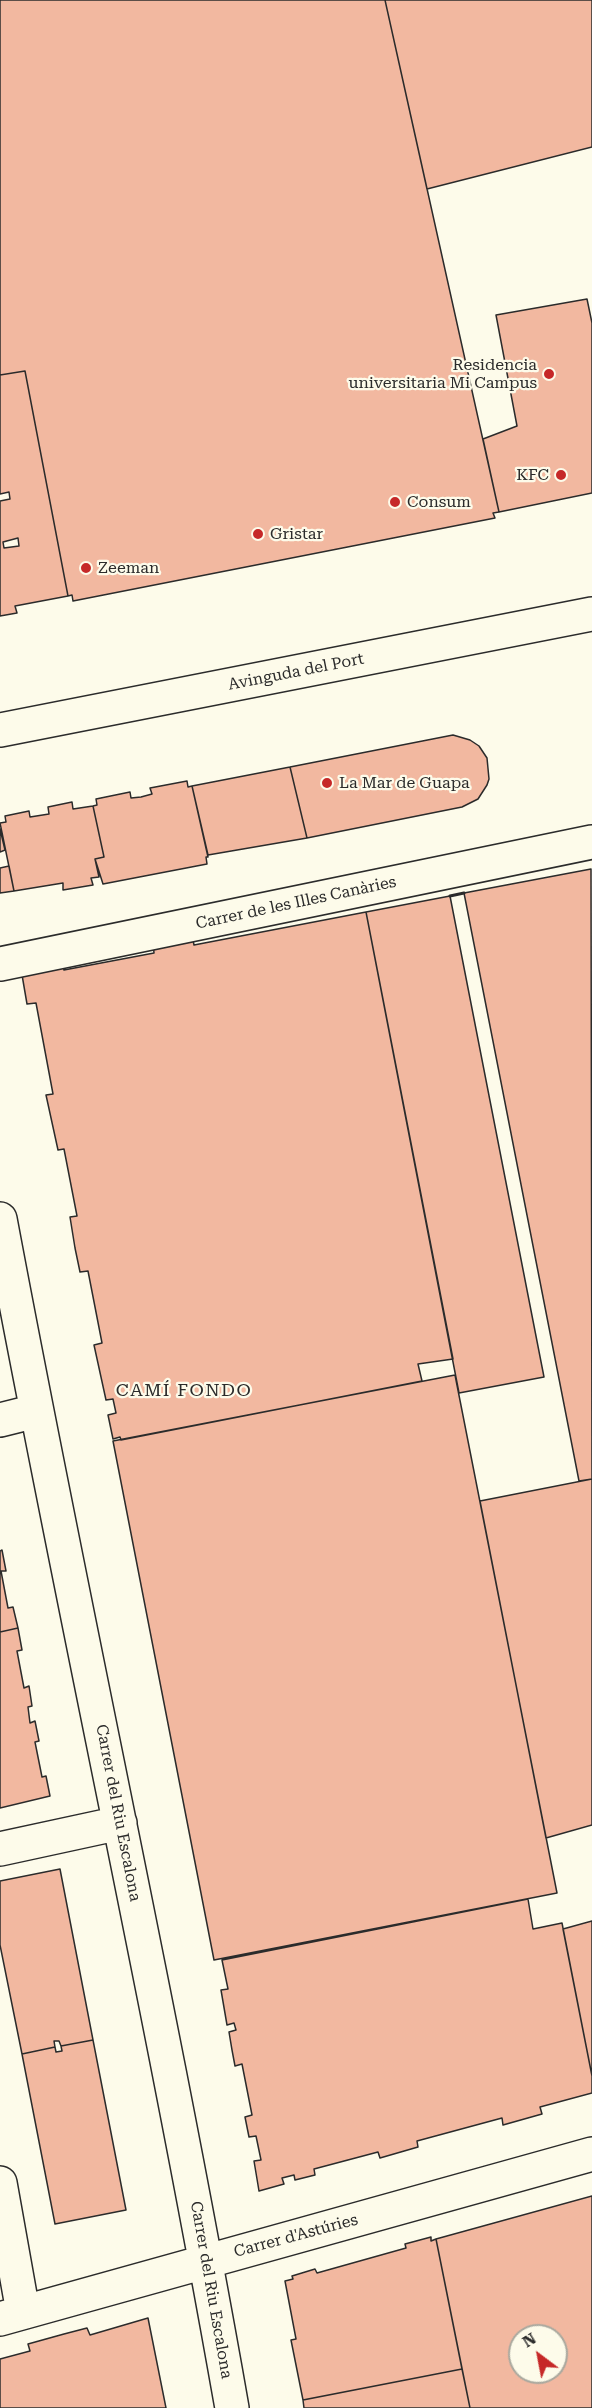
<!DOCTYPE html>
<html>
<head>
<meta charset="utf-8">
<style>
  body { margin:0 }
  #map { position:relative; width:592px; height:2408px; overflow:hidden; background:#fdfbea; font-family:"Roboto Serif",serif }
  canvas { display:block }
  .north { position:absolute; left:508px; top:2324px; width:60px; height:60px; box-sizing:border-box; background:#fdfbea; border:2px solid #a9a89e; border-radius:50%; rotate:328deg; font-size:16px; font-weight:700; line-height:24px; text-align:center; color:#2b2b2b }
  .north::after { content:''; display:block; margin:auto; width:21px; height:27px; background:#c62828; clip-path:polygon(50% 0,100% 100%,50% 72%,0 100%) }
</style>
</head>
<body>
<div id="map">
<canvas width="592" height="2408"></canvas>
<div class="north">N</div>
</div>
<script>
const g = document.querySelector('canvas').getContext('2d');
g.lineJoin = 'round';
function paint(path, color) { g.fillStyle = color; g.fill(path, 'evenodd'); }
function strokePath(path, color, width, dash) { g.strokeStyle = color; g.lineWidth = width; g.lineCap = dash ? 'butt' : 'round'; g.setLineDash(dash || []); g.stroke(path); }
function write(font, color, halo, rows, align = 'center') {
  g.font = font + ' "Roboto Serif",serif'; g.lineWidth = 4.5; g.setLineDash([]); g.textBaseline = 'middle'; g.strokeStyle = halo; g.fillStyle = color; for (const [text, x, y, turn = 0] of rows) {
    g.save(); g.translate(x, y); g.rotate((+turn || 0) * Math.PI / 180); g.textAlign = isNaN(turn) ? turn : align; if (halo) g.strokeText(text, 0, 0); g.fillText(text, 0, 0); g.restore();
  }
}
const building = new Path2D(`
  M 0,0 L 385,0 L 499,512 L 493,513 L 495,518 L 73,601 L 72,595 L 68,596 L 25,371 L 0,375 Z
  M 385,0 L 592,0 L 592,147 L 427,189 Z
  M 587,299 L 592,323 L 592,493 L 499,512 L 483,439 L 517,426 L 496,315 Z
  M 25,371 L 68,596 L 15,606 L 17,613 L 0,616 L 0,501 L 10,499 L 9,492 L 0,494 L 0,375 ZM 18,538 L 19,546 L 4,548 L 3,542 Z
  M 453,735 L 470,740 L 479,746 L 487,758 L 489,779 L 487,785 L 478,799 L 462,807 L 307,838 L 290,767 Z
  M 290,767 L 307,838 L 208,855 L 192,786 Z
  M 187,781 L 188,787 L 192,786 L 208,857 L 206,857 L 207,864 L 103,884 L 95,859 L 104,857 L 93,806 L 97,805 L 96,799 L 130,792 L 131,798 L 141,797 L 152,794 L 150,788 Z
  M 72,802 L 73,809 L 93,806 L 104,857 L 95,859 L 99,877 L 91,878 L 93,885 L 63,890 L 63,883 L 14,891 L 0,823 L 6,822 L 5,816 L 29,811 L 30,817 L 49,814 L 48,807 Z
  M 0,829 L 5,850 L 0,852 Z
  M 9,866 L 14,891 L 0,893 L 0,868 Z
  M 591,869 L 592,1479 L 579,1481 L 464,893 Z
  M 450,896 L 544,1377 L 459,1393 L 366,912 Z
  M 366,912 L 453,1359 L 418,1364 L 422,1381 L 121,1440 L 120,1437 L 113,1439 L 108,1415 L 116,1413 L 113,1399 L 106,1400 L 94,1345 L 102,1343 L 88,1271 L 80,1272 L 75,1248 L 70,1217 L 77,1216 L 64,1149 L 58,1150 L 46,1095 L 53,1094 L 36,1003 L 27,1004 L 21,969 L 62,960 L 64,970 L 154,953 L 153,943 L 192,935 L 194,945 Z
  M 455,1375 L 557,1893 L 214,1960 L 113,1441 Z
  M 592,1479 L 592,1825 L 546,1838 L 480,1501 Z
  M 2,1550 L 6,1571 L 1,1571 L 8,1608 L 13,1607 L 18,1628 L 0,1632 L 0,1551 Z
  M 18,1628 L 22,1650 L 17,1651 L 24,1688 L 29,1686 L 32,1706 L 28,1707 L 30,1723 L 35,1721 L 39,1741 L 35,1742 L 42,1777 L 46,1776 L 50,1796 L 0,1808 L 0,1632 Z
  M 60,1869 L 93,2040 L 61,2046 L 59,2041 L 54,2041 L 55,2047 L 22,2054 L 0,1945 L 0,1881 Z
  M 528,1899 L 533,1929 L 562,1923 L 592,2076 L 592,2093 L 540,2107 L 542,2114 L 503,2125 L 502,2118 L 417,2141 L 418,2147 L 380,2158 L 378,2152 L 314,2169 L 315,2175 L 295,2180 L 294,2175 L 282,2178 L 284,2184 L 259,2191 L 254,2161 L 261,2160 L 256,2136 L 249,2137 L 245,2117 L 252,2115 L 242,2064 L 235,2066 L 232,2050 L 229,2032 L 236,2030 L 234,2023 L 227,2025 L 221,1990 L 228,1989 L 222,1960 Z
  M 592,1921 L 592,2076 L 563,1929 Z
  M 93,2040 L 126,2210 L 55,2224 L 22,2054 L 55,2047 L 56,2052 L 62,2051 L 61,2046 Z
  M 592,2196 L 592,2408 L 470,2408 L 436,2239 ZM 520,2336 L 556,2336 L 556,2372 L 520,2372 Z
  M 431,2237 L 431,2241 L 436,2239 L 462,2369 L 303,2400 L 291,2340 L 296,2339 L 285,2281 L 293,2279 L 292,2276 L 315,2269 L 317,2273 L 406,2248 L 405,2244 Z
  M 148,2318 L 166,2408 L 0,2408 L 0,2359 L 30,2351 L 28,2344 L 64,2334 L 87,2328 L 90,2335 Z
  M 462,2369 L 470,2408 L 304,2408 L 303,2400 L 308,2399 Z`);
const street = new Path2D(`
  M 0,1219 C 74,1616 162,2010 232,2408
  M 0,1420 L 36,1411
  M 0,1849 L 120,1823
  M 0,2183 L 23,2312
  M 0,2319 L 592,2154`);
const secondary = new Path2D(`
  M 0,964 L 592,842`);
const primary = new Path2D(`
  M 0,730 L 592,614`);
const wall = new Path2D(`
  M 450,896 L 464,893`);
const markers = [
  [549,374,6,"#c62828"],
  [561,475,6,"#c62828"],
  [395,502,6,"#c62828"],
  [258,534,6,"#c62828"],
  [86,568,6,"#c62828"],
  [327,783,6,"#c62828"]
];
const poiNames = [
  ["Residencia",537,365,"right"],
  ["universitaria Mi Campus",537,383,"right"],
  ["KFC",549,475,"right"],
  ["Consum",407,502],
  ["Gristar",270,534],
  ["Zeeman",98,568],
  ["La Mar de Guapa",339,783]
];
const streetNames = [
  ["Avinguda del Port",296,672,-11],
  ["Carrer de les Illes Canàries",296,903,-12],
  ["Carrer del Riu Escalona",118,1813,79],
  ["Carrer d'Astúries",296,2236,-15],
  ["Carrer del Riu Escalona",211,2290,80]
];
const neighbourhoodNames = [
  ["CAMÍ FONDO",184,1391]
];
paint(building, '#f2b8a0');
strokePath(building, '#2b2b2b', 1.5);
strokePath(street, '#2b2b2b', 36);
strokePath(secondary, '#2b2b2b', 36);
strokePath(primary, '#2b2b2b', 36);
strokePath(street, '#fdfbea', 33);
strokePath(secondary, '#fdfbea', 33);
strokePath(primary, '#fdfbea', 33);
strokePath(wall, '#2b2b2b', 3);
for (const [x, y, r, color] of markers) { const dot = new Path2D(); dot.arc(x, y, r, 0, 2 * Math.PI); g.fillStyle = color; g.fill(dot); strokePath(dot, '#fdfbea', 2); }
write('16px', '#2b2b2b', '#fdfbea', poiNames, 'left');
write('16px', '#2b2b2b', '#fdfbea', streetNames);
g.letterSpacing = '1.5px';
write('18px', '#2b2b2b', '#fdfbea', neighbourhoodNames);
g.letterSpacing = '0px';
</script>
</body>
</html>
